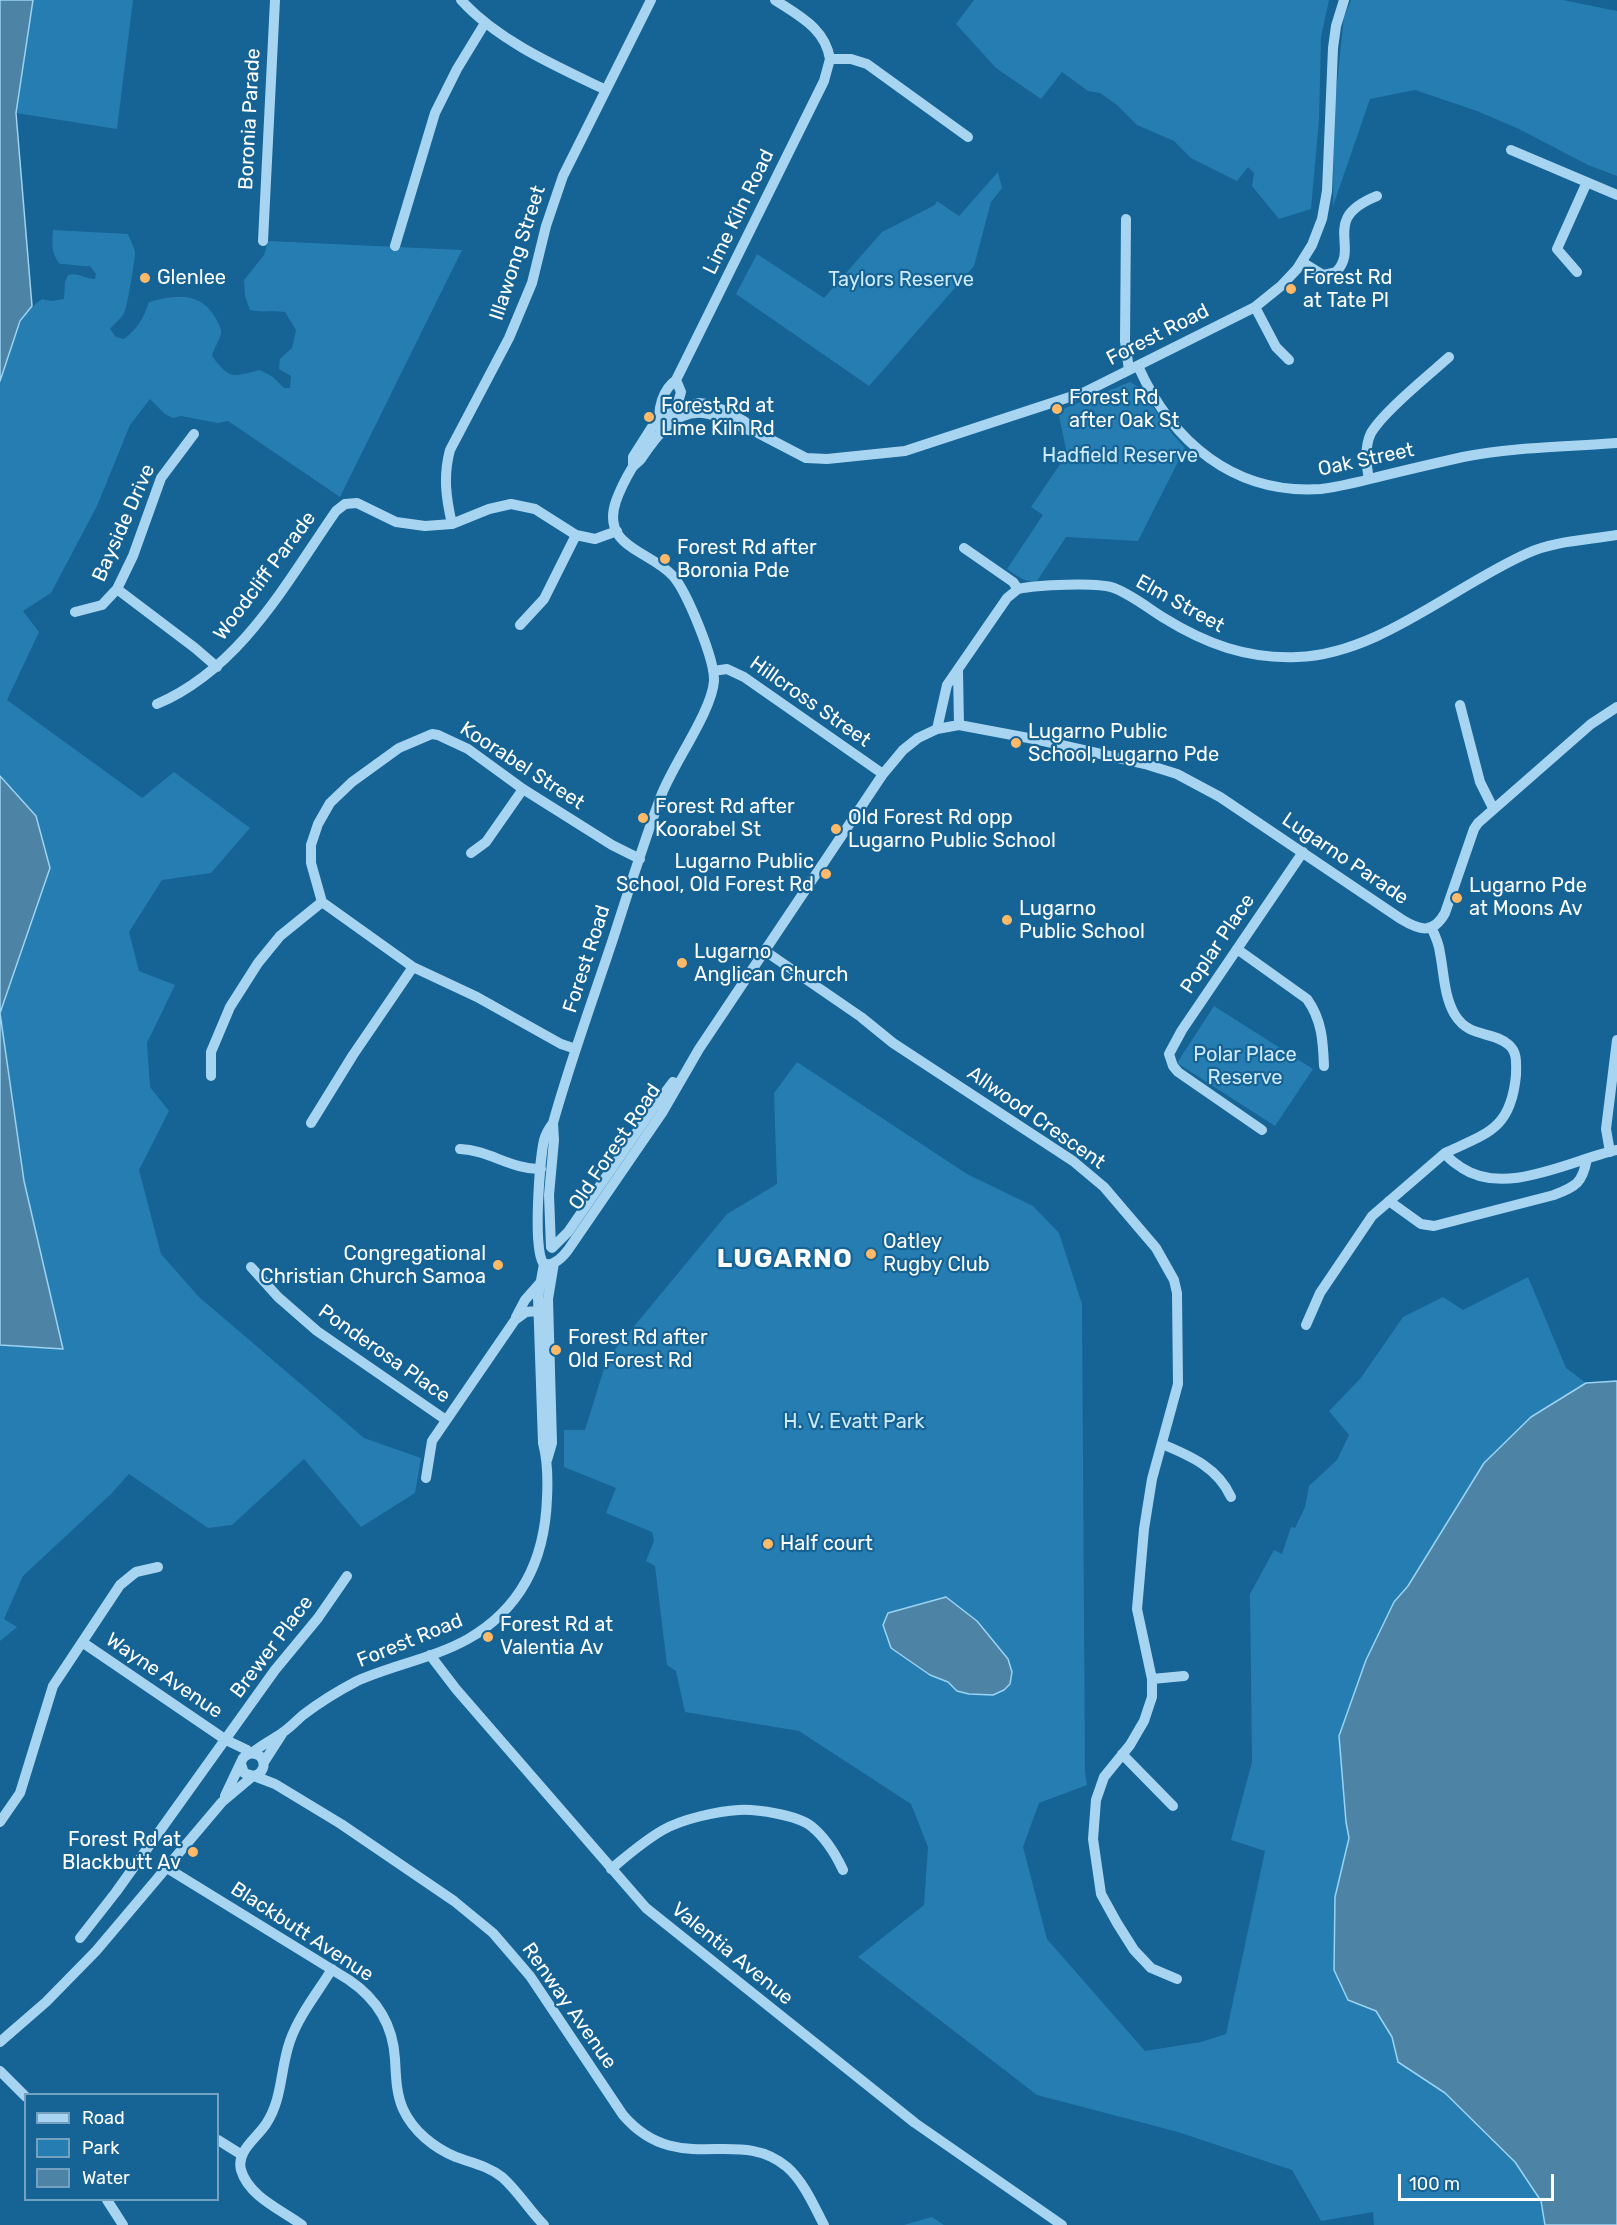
<!DOCTYPE html>
<html>
<head>
<meta charset="utf-8">
<style>
  body { margin:0 }
  #map { position:relative; width:1617px; height:2225px; overflow:hidden; background:#166395; font-family:Rubik,sans-serif }
  canvas { display:block }
  .legend { position:absolute; left:24px; top:2093px; width:195px; height:108px; box-sizing:border-box; background:#166395; border:2px solid #73a1bf; margin:0; padding:8px 10px; list-style:none; font-size:18px; color:#fff }
  .legend li { display:flex; align-items:center; gap:12px; height:30px }
  .legend b { width:30px; border:2px solid #73a1bf }
  .scale { position:absolute; left:1398px; top:2174px; width:156px; height:27px; box-sizing:border-box; border:3px solid #fff; border-top:0; padding-left:8px; font-size:18px; line-height:21px; white-space:nowrap; color:#fff; -webkit-text-stroke:4px #166395; paint-order:stroke }
</style>
</head>
<body>
<div id="map">
<canvas width="1617" height="2225"></canvas>
<ul class="legend">
<li><b style="height:8px;background:#a7d5f1"></b>Road</li>
<li><b style="height:16px;background:#267db1"></b>Park</li>
<li><b style="height:16px;background:#4d83a5"></b>Water</li>
</ul>
<div class="scale">100 m</div>
</div>
<script>
const g = document.querySelector('canvas').getContext('2d');
g.lineJoin = 'round';
function paint(path, color) { g.fillStyle = color; g.fill(path, 'evenodd'); }
function strokePath(path, color, width, dash) { g.strokeStyle = color; g.lineWidth = width; g.lineCap = dash ? 'butt' : 'round'; g.setLineDash(dash || []); g.stroke(path); }
function write(font, color, halo, rows, align = 'center') {
  g.font = font + ' Rubik,sans-serif'; g.lineWidth = 4.5; g.setLineDash([]); g.textBaseline = 'middle'; g.strokeStyle = halo; g.fillStyle = color; for (const [text, x, y, turn = 0] of rows) {
    g.save(); g.translate(x, y); g.rotate((+turn || 0) * Math.PI / 180); g.textAlign = isNaN(turn) ? turn : align; if (halo) g.strokeText(text, 0, 0); g.fillText(text, 0, 0); g.restore();
  }
}
const green = new Path2D(`
  M 33,0 L 133,0 L 117,129 L 16,113 Z
  M 974,0 L 1329,0 L 1321,37 L 1319,120 L 1311,209 L 1279,219 L 1252,186 L 1254,173 L 1248,167 L 1237,181 L 1191,158 L 1174,141 L 1137,125 L 1117,105 L 1100,93 L 1088,91 L 1062,72 L 1041,99 L 996,68 L 956,24 Z
  M 1351,0 L 1563,0 L 1617,11 L 1617,176 L 1588,165 L 1519,129 L 1477,111 L 1415,90 L 1370,99 L 1333,206 L 1334,112 L 1344,17 Z
  M 998,172 L 1002,188 L 991,202 L 974,266 L 869,386 L 736,294 L 757,254 L 824,298 L 882,232 L 935,205 L 937,201 L 959,216 Z
  M 53,230 L 128,234 C 130,240 134,246 135,252 C 136,255 127,307 125,311 C 122,318 115,323 110,329 L 116,337 L 124,339 C 138,328 143,319 149,302 C 175,295 199,291 215,317 C 217,321 220,325 221,330 C 222,339 214,346 212,356 C 230,380 232,377 260,370 L 273,377 L 284,388 L 290,388 L 291,376 L 279,369 L 280,359 L 292,348 L 296,330 L 285,312 C 273,310 262,313 250,310 L 245,296 L 244,280 L 264,255 L 268,241 L 462,250 L 340,497 L 228,421 L 218,423 L 181,416 L 173,418 L 165,414 L 150,399 L 130,425 L 97,506 L 51,593 L 23,611 L 39,632 L 7,700 L 142,798 L 174,772 L 250,828 L 211,873 L 162,880 L 129,932 L 139,971 L 175,985 L 147,1043 L 150,1087 L 169,1111 L 139,1170 L 161,1254 L 199,1297 L 364,1438 L 421,1458 L 415,1493 L 361,1527 L 304,1459 L 232,1525 L 208,1528 L 129,1474 L 111,1494 L 23,1576 L 4,1619 L 17,1627 L 0,1641 L 0,381 C 10,352 15,317 42,299 L 51,301 L 64,299 L 65,282 L 68,275 C 78,272 85,279 95,279 L 96,274 L 90,266 C 80,267 70,264 60,264 C 51,254 52,243 53,230 Z
  M 1130,382 L 1140,388 L 1169,430 L 1185,448 L 1138,541 L 1066,537 L 1037,581 C 1025,583 1016,575 1007,569 L 1043,515 L 1031,507 L 1067,454 L 1058,411 Z
  M 1214,1006 L 1313,1069 L 1275,1126 L 1177,1063 Z
  M 797,1062 L 967,1174 L 1033,1206 L 1059,1233 L 1082,1304 L 1085,1772 L 1087,1785 L 1039,1803 L 1023,1847 L 1047,1939 L 1145,2051 L 1201,2042 L 1226,2034 L 1265,1851 L 1231,1840 L 1252,1762 L 1250,1594 L 1274,1550 L 1282,1554 L 1291,1527 L 1295,1528 L 1305,1507 L 1309,1486 L 1337,1460 L 1349,1435 L 1329,1411 L 1360,1379 L 1403,1317 L 1443,1297 L 1463,1310 L 1528,1277 L 1566,1368 L 1586,1383 L 1531,1417 L 1408,1586 L 1394,1602 L 1366,1660 L 1339,1736 L 1346,1822 L 1349,1838 L 1335,1897 L 1334,1970 L 1348,2000 L 1376,2010 L 1392,2037 L 1398,2062 L 1445,2093 L 1515,2162 L 1541,2201 L 1545,2225 L 1374,2225 L 1373,2212 L 1321,2221 L 1292,2170 L 1178,2132 L 1037,2095 L 858,1957 L 924,1905 L 928,1847 L 911,1804 L 799,1731 L 685,1712 L 676,1671 L 667,1665 L 655,1566 L 646,1561 L 654,1541 L 652,1532 L 606,1513 L 616,1488 L 564,1467 L 564,1430 L 585,1430 L 607,1359 L 727,1214 L 777,1184 L 774,1093 Z
  M 932,2217 L 944,2225 L 904,2225 Z`);
const water = new Path2D(`
  M 0,0 L 33,0 L 16,113 L 32,306 L 20,321 L 0,381 Z
  M 0,776 L 36,816 L 50,868 L 0,1013 L 24,1181 L 63,1349 L 0,1345 Z
  M 1617,1381 L 1617,2225 L 1545,2225 L 1541,2201 L 1515,2162 L 1445,2093 L 1398,2062 L 1392,2037 L 1376,2011 L 1348,2000 L 1334,1970 L 1335,1897 L 1349,1838 L 1346,1822 L 1339,1736 L 1366,1660 L 1394,1602 L 1408,1586 L 1484,1463 L 1531,1417 L 1586,1383 Z
  M 946,1597 L 977,1621 L 1008,1659 L 1012,1672 L 1010,1684 L 1004,1690 L 993,1695 L 969,1694 L 957,1691 L 948,1682 L 930,1675 L 891,1648 L 883,1625 L 888,1613 Z`);
const minor = new Path2D(`
  M 461,0 C 498,41 558,67 606,90
  M 775,0 C 799,16 825,28 830,59 L 851,59 L 867,64 L 968,137
  M 1511,150 L 1617,195
  M 1126,219 L 1125,341 L 1129,370
  M 263,241 L 275,0
  M 395,246 L 435,113 L 457,69 L 485,23
  M 1302,262 L 1323,275 L 1336,272 C 1361,247 1319,219 1377,196
  M 1577,272 L 1557,249 L 1587,182
  M 1255,307 L 1276,347 L 1289,360
  M 1138,366 C 1172,442 1234,495 1321,489 C 1338,487 1354,483 1370,479 C 1401,471 1432,464 1463,457 C 1513,447 1566,447 1617,443
  M 675,413 L 681,392 L 676,380
  M 660,425 C 657,409 663,389 676,380 L 824,81 L 830,59
  M 633,466 L 633,457 L 652,427 L 668,414 L 699,403 L 707,404 L 726,411 L 744,421 L 758,433 L 806,458 L 827,459 L 905,451 L 1085,392 L 1255,307 L 1281,286 L 1297,269 L 1312,245 L 1322,219 L 1327,191 L 1333,48 L 1336,26 L 1344,0
  M 1369,479 C 1366,464 1364,447 1371,433 C 1383,412 1430,374 1449,357
  M 452,524 C 446,498 443,476 450,450 L 509,338 L 532,283 L 546,226 L 563,176 L 651,0
  M 964,548 L 1013,582 L 1018,589
  M 117,589 L 195,648 L 217,667
  M 75,612 L 102,605 L 117,589 L 133,556 L 161,478 L 194,434
  M 520,625 L 544,599 L 576,535
  M 713,671 L 727,669 L 744,677 L 883,774
  M 958,671 L 959,725
  M 157,704 C 241,668 286,583 336,511 L 345,504 L 357,503 L 396,522 L 425,526 L 452,524 L 489,509 L 511,504 L 535,509 L 576,535 L 595,539 L 617,531
  M 1460,705 L 1480,782 L 1493,808
  M 937,729 L 947,685 L 1007,598 L 1018,589 C 1036,585 1097,582 1114,588 C 1132,595 1148,608 1164,618 C 1206,644 1247,659 1297,657 C 1378,655 1455,585 1528,553 C 1554,541 1588,540 1617,535
  M 471,853 L 486,842 L 523,789
  M 1431,927 C 1435,935 1439,944 1440,953 C 1444,973 1444,997 1455,1015 C 1470,1039 1492,1030 1509,1045 C 1518,1053 1516,1065 1516,1075 C 1511,1129 1488,1133 1445,1153 C 1449,1160 1455,1163 1462,1168 C 1506,1197 1571,1160 1617,1150
  M 1237,949 L 1307,999 C 1322,1020 1323,1041 1324,1066
  M 765,951 L 861,1017 L 893,1043 L 1073,1161 L 1104,1187 L 1156,1248 L 1174,1280 L 1177,1293 L 1178,1384 L 1152,1479 L 1144,1529 L 1137,1609 L 1152,1679 L 1152,1697 L 1144,1721 L 1130,1745 L 1104,1777 L 1096,1800 L 1093,1839 L 1101,1894 L 1117,1923 L 1134,1950 L 1151,1968 L 1177,1979
  M 576,1049 L 561,1044 L 477,997 L 413,967 L 322,902 L 311,863 L 311,845 L 318,824 L 330,803 L 352,782 L 399,748 L 432,734 L 438,735 L 468,749 L 523,789 L 612,845 L 640,859
  M 211,1076 L 211,1052 L 230,1007 L 258,963 L 280,936 L 322,902
  M 311,1123 L 353,1055 L 413,967
  M 1262,1130 L 1178,1072 L 1173,1066 L 1169,1054 L 1182,1030 L 1303,852
  M 460,1149 C 489,1150 512,1170 541,1169
  M 1610,1152 L 1606,1129 L 1617,1040
  M 1389,1201 L 1421,1224 L 1434,1226 L 1554,1195 C 1576,1186 1582,1184 1587,1159
  M 551,1247 L 549,1195 L 554,1140 L 553,1123
  M 552,1248 L 568,1232 L 654,1107 L 673,1082
  M 544,1264 C 553,1266 562,1258 568,1250 L 662,1113 L 699,1049 L 883,774 L 903,750 L 918,738 L 937,729 L 959,725 L 1039,740 L 1145,764 L 1177,774 L 1220,797 L 1401,919 C 1419,930 1433,935 1445,913 L 1474,829 L 1478,823 L 1591,724 L 1617,707
  M 544,1264 C 532,1252 540,1158 544,1140 C 546,1133 549,1128 553,1123 C 570,1062 592,1002 612,942 C 628,893 643,844 661,796 C 673,764 712,711 714,681 C 715,660 687,592 673,576 C 651,551 600,547 616,501 C 620,490 626,478 632,468 C 634,464 638,463 641,459 C 655,438 674,410 703,413 C 721,415 737,427 754,432
  M 251,1267 L 278,1297 L 317,1331 L 446,1420
  M 516,1317 L 525,1300 L 540,1283
  M 1306,1325 L 1320,1293 L 1372,1216 L 1445,1153
  M 1162,1444 C 1191,1456 1218,1468 1231,1497
  M 547,1460 L 552,1443 L 548,1299 L 554,1263
  M 426,1478 L 432,1441 L 515,1320 L 526,1312 L 548,1310
  M 82,1642 L 226,1740 L 247,1750 L 250,1753
  M 430,1655 L 456,1689 L 646,1908 L 915,2123 L 1062,2225
  M 1152,1679 L 1184,1676
  M 252,1753 C 261,1745 272,1740 282,1733 C 290,1728 296,1721 303,1715 C 320,1702 338,1691 357,1681 C 393,1665 434,1658 468,1639 C 522,1608 545,1558 547,1498 C 548,1479 548,1462 543,1443 L 538,1297 L 544,1264
  M 1122,1754 L 1173,1806
  M 264,1762 L 282,1734
  M 254,1776 L 275,1784 L 341,1824 L 454,1901 L 493,1933 L 530,1976 L 623,2115 C 678,2179 738,2125 787,2167 C 804,2182 814,2206 824,2225
  M 225,1796 L 243,1758 C 248,1753 253,1752 260,1756 C 267,1764 263,1774 253,1776 L 244,1773 L 241,1764
  M 0,1822 L 20,1793 L 53,1686 L 120,1585 L 136,1572 L 158,1567
  M 167,1868 L 349,1980 C 377,1999 393,2025 395,2059 C 396,2076 396,2093 403,2109 C 413,2131 434,2148 456,2157 C 472,2163 488,2166 502,2177 C 518,2191 529,2210 544,2225
  M 611,1869 C 628,1855 645,1840 663,1830 C 682,1819 718,1811 739,1810 C 756,1809 797,1815 811,1826 C 826,1838 835,1853 843,1870
  M 80,1938 L 116,1892 L 275,1670 L 318,1618 L 347,1576
  M 0,2042 L 46,2002 L 96,1951 L 222,1802 L 253,1776
  M 0,2071 L 26,2097
  M 218,2140 L 242,2155
  M 107,2200 L 123,2225
  M 302,2225 C 282,2210 249,2197 241,2170 C 236,2151 257,2138 266,2124 C 283,2098 280,2069 290,2041 C 299,2015 318,1992 332,1969`);
const markers = [
  [145,278,6,"#ffb967"],
  [1291,289,6,"#ffb967"],
  [1057,409,6,"#ffb967"],
  [649,417,6,"#ffb967"],
  [665,559,6,"#ffb967"],
  [1016,743,6,"#ffb967"],
  [643,818,6,"#ffb967"],
  [836,829,6,"#ffb967"],
  [826,874,6,"#ffb967"],
  [1457,898,6,"#ffb967"],
  [1007,920,6,"#ffb967"],
  [682,963,6,"#ffb967"],
  [871,1254,6,"#ffb967"],
  [498,1265,6,"#ffb967"],
  [556,1350,6,"#ffb967"],
  [768,1544,6,"#ffb967"],
  [488,1637,6,"#ffb967"],
  [193,1852,6,"#ffb967"]
];
const streetNames = [
  ["Boronia Parade",250,119,-87],
  ["Lime Kiln Road",739,212,-64],
  ["Illawong Street",518,253,-72],
  ["Forest Road",1158,335,-27],
  ["Oak Street",1366,460,-12],
  ["Bayside Drive",124,523,-66],
  ["Woodcliff Parade",265,576,-53],
  ["Elm Street",1180,604,29],
  ["Hillcross Street",810,702,35],
  ["Koorabel Street",522,766,33],
  ["Lugarno Parade",1345,859,34],
  ["Poplar Place",1218,944,-56],
  ["Forest Road",587,959,-72],
  ["Allwood Crescent",1036,1118,35],
  ["Old Forest Road",615,1147,-56],
  ["Ponderosa Place",384,1354,35],
  ["Forest Road",410,1641,-22],
  ["Brewer Place",272,1647,-53],
  ["Wayne Avenue",164,1676,34],
  ["Blackbutt Avenue",302,1932,33],
  ["Valentia Avenue",732,1954,39],
  ["Renway Avenue",569,2006,55]
];
const poiNames = [
  ["Glenlee",157,278],
  ["Forest Rd",1303,278],
  ["at Tate Pl",1303,301],
  ["Forest Rd",1069,398],
  ["after Oak St",1069,421],
  ["Forest Rd at",661,406],
  ["Lime Kiln Rd",661,429],
  ["Forest Rd after",677,548],
  ["Boronia Pde",677,571],
  ["Lugarno Public",1028,732],
  ["School, Lugarno Pde",1028,755],
  ["Forest Rd after",655,807],
  ["Koorabel St",655,830],
  ["Old Forest Rd opp",848,818],
  ["Lugarno Public School",848,841],
  ["Lugarno Public",814,862,"right"],
  ["School, Old Forest Rd",814,885,"right"],
  ["Lugarno Pde",1469,886],
  ["at Moons Av",1469,909],
  ["Lugarno",1019,909],
  ["Public School",1019,932],
  ["Lugarno",694,952],
  ["Anglican Church",694,975],
  ["Oatley",883,1242],
  ["Rugby Club",883,1265],
  ["Congregational",486,1254,"right"],
  ["Christian Church Samoa",486,1277,"right"],
  ["Forest Rd after",568,1338],
  ["Old Forest Rd",568,1361],
  ["Half court",780,1544],
  ["Forest Rd at",500,1625],
  ["Valentia Av",500,1648],
  ["Forest Rd at",181,1840,"right"],
  ["Blackbutt Av",181,1863,"right"]
];
const parkNames = [
  ["Taylors Reserve",901,280],
  ["Hadfield Reserve",1120,456],
  ["Polar Place",1245,1055],
  ["Reserve",1245,1078],
  ["H. V. Evatt Park",854,1422]
];
const districtNames = [
  ["LUGARNO",785,1259]
];
paint(green, '#267db1');
paint(water, '#4d83a5');
strokePath(water, '#9ad3f4', 1.5);
strokePath(minor, '#a7d5f1', 10);
for (const [x, y, r, color] of markers) { const dot = new Path2D(); dot.arc(x, y, r, 0, 2 * Math.PI); g.fillStyle = color; g.fill(dot); strokePath(dot, '#166395', 2); }
write('20px', '#fff', '#166395', streetNames);
write('20px', '#fff', '#166395', poiNames, 'left');
write('20px', '#ceebfc', '#166395', parkNames);
g.letterSpacing = '1.5px';
write('bold 26px', '#fff', '#166395', districtNames);
g.letterSpacing = '0px';
</script>
</body>
</html>
